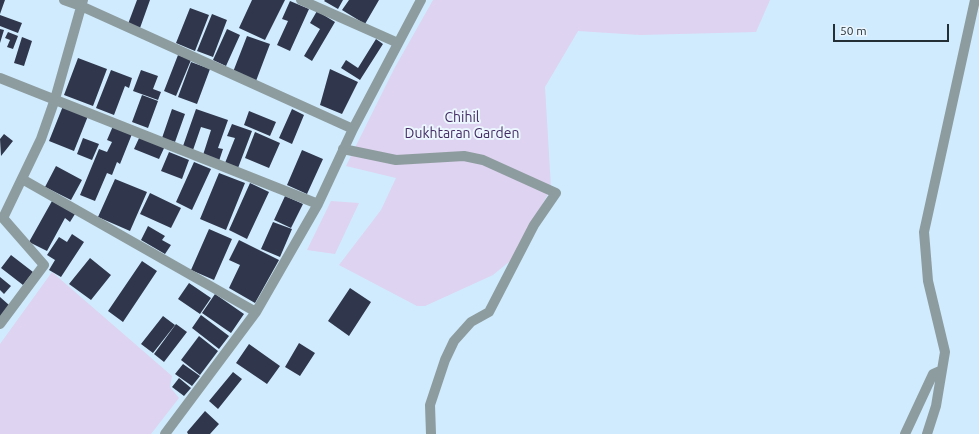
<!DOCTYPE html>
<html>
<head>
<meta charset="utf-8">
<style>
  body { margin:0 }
  #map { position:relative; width:979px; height:434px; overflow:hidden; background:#d0ebfe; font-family:Ubuntu,sans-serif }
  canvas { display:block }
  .scale { position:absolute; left:833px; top:24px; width:116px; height:18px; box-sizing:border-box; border:2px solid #232e35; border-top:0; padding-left:5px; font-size:12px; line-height:14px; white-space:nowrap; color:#232e35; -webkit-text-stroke:3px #ebf6fe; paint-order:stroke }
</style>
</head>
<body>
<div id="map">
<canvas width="979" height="434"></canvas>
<div class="scale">50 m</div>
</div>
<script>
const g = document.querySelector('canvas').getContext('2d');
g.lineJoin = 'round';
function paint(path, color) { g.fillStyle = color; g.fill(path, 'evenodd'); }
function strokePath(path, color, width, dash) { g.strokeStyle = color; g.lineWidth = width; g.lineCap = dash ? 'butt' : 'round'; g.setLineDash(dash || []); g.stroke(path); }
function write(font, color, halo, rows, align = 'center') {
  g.font = font + ' Ubuntu,sans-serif'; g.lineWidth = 4; g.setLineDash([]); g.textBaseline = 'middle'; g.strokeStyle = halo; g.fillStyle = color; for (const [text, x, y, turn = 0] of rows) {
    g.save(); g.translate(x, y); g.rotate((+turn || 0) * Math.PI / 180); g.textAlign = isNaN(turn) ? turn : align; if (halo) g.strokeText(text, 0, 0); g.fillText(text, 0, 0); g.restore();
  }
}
const green = new Path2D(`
  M 433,0 L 770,0 L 756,32 L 640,35 L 578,31 L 545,87 L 551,188 L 515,257 L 493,275 L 425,306 L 417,306 L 339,265 L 381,210 L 396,178 L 346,166 L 394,69 Z
  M 331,201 L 359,203 L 335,254 L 307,250 Z
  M 52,272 L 172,376 L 170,387 L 179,398 L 151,434 L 0,434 L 0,344 Z`);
const building = new Path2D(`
  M 0,0 L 5,0 L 0,14 Z
  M 137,0 L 150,0 L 140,28 L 128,24 Z
  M 252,0 L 285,0 L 265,40 L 239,28 Z
  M 325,0 L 343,0 L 338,9 L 324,1 Z
  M 349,0 L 379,0 L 365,24 L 342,10 Z
  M 290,1 L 309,9 L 290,51 L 277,45 L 288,21 L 282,19 Z
  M 190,8 L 209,15 L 195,51 L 176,43 Z
  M 317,11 L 335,22 L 312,61 L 304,56 L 320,29 L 310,23 Z
  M 212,14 L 227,20 L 213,57 L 197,51 Z
  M 0,15 L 22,23 L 18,33 L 0,26 Z
  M 0,29 L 4,30 L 0,43 Z
  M 227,29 L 240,35 L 226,66 L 213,60 Z
  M 8,32 L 18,36 L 13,49 L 7,47 L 10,40 L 5,38 Z
  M 247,36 L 270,44 L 256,81 L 233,72 Z
  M 22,37 L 32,41 L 24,66 L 14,63 Z
  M 376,39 L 383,44 L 360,80 L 341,68 L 346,60 L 358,68 Z
  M 178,55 L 191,60 L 176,96 L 164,91 Z
  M 78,58 L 107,69 L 93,106 L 64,95 Z
  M 191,62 L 210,69 L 197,104 L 178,97 Z
  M 330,69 L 358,82 L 342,114 L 320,105 Z
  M 111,70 L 132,78 L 129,88 L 125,86 L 114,115 L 96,108 Z
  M 141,70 L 158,76 L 153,89 L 161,92 L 158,100 L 133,91 Z
  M 142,95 L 158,101 L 148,128 L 132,122 Z
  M 63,106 L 88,116 L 74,151 L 49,141 Z
  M 172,109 L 185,114 L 175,142 L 162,138 Z
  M 196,109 L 228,120 L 218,148 L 223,149 L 219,161 L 203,155 L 211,130 L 201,127 L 193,150 L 183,146 Z
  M 292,109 L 304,115 L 292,144 L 279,138 Z
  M 249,111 L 276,122 L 270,136 L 244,125 Z
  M 232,124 L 252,131 L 238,168 L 225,163 L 235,138 L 227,136 Z
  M 113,126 L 132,134 L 120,164 L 117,162 L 112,175 L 107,173 L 95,201 L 80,195 L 99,149 L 107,152 L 112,142 L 107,140 Z
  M 255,132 L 280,143 L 269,168 L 245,158 Z
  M 4,134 L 13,141 L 1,156 L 0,139 Z
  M 140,136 L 165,146 L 159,159 L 134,149 Z
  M 83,138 L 99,144 L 92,160 L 77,154 Z
  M 302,150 L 323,159 L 307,194 L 287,185 Z
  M 169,152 L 189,160 L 182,179 L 161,171 Z
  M 194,162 L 211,169 L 192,210 L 176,202 Z
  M 56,166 L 82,180 L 71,200 L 45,187 Z
  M 219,173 L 245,183 L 226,230 L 200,219 Z
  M 115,179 L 147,192 L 130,231 L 98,217 Z
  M 250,183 L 269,192 L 247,239 L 229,230 Z
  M 150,193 L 181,208 L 171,228 L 140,214 Z
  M 285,196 L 303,204 L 291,228 L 274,220 Z
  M 52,201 L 75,214 L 70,222 L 65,218 L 47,251 L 29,242 Z
  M 273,222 L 292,229 L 280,257 L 261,249 Z
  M 148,226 L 165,236 L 162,240 L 171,245 L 165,254 L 141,240 Z
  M 209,229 L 232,239 L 214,280 L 191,270 Z
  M 72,234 L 84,242 L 61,277 L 49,270 L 55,260 L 47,255 L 59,237 L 67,242 Z
  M 239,240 L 279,260 L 255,303 L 229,288 L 240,265 L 229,260 Z
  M 11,255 L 33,272 L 23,285 L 1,268 Z
  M 90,258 L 111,275 L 91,300 L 69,284 Z
  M 142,261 L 157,271 L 123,322 L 108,311 Z
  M 0,277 L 11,286 L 4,294 L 0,290 Z
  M 189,283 L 211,298 L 200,314 L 178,299 Z
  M 350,288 L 371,302 L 349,336 L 328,321 Z
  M 215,294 L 244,314 L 231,333 L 202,313 Z
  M 0,297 L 9,305 L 0,317 Z
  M 201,315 L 229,336 L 219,349 L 192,328 Z
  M 163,316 L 175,325 L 153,353 L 141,344 Z
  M 176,324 L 187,332 L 164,362 L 154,354 Z
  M 199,336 L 218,351 L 200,375 L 181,360 Z
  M 299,343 L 315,353 L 300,376 L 285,367 Z
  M 249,344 L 280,366 L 267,384 L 236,363 Z
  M 183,364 L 200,376 L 192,386 L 175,374 Z
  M 233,372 L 242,379 L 218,409 L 209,401 Z
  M 179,378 L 191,388 L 184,396 L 172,387 Z
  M 205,411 L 219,424 L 210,434 L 188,434 L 187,432 Z`);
const street = new Path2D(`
  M 64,0 L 81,6 L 353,129
  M 301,0 L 398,43
  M 0,78 L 318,204
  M 343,149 L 396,160 L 464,156 L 483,160 L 556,193 L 534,225 L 489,312 L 471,322 L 454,341 L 445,360 L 430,405 L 431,434
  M 22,179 L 256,312
  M 0,324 L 44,265 L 3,218 L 41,139 L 55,99 L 83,0
  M 165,434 L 256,312 L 318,204 L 353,129 L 421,0
  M 905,434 L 933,374 L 942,370
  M 927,434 L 936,406 L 945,352 L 928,281 L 924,232 L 975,0`);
const parkNames = [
  ["Chihil",462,117],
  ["Dukhtaran Garden",462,133]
];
paint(green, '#ded3f0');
paint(building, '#30374c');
strokePath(street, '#8d9c9f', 10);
write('14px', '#442b63', '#ebf6fe', parkNames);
</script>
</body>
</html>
